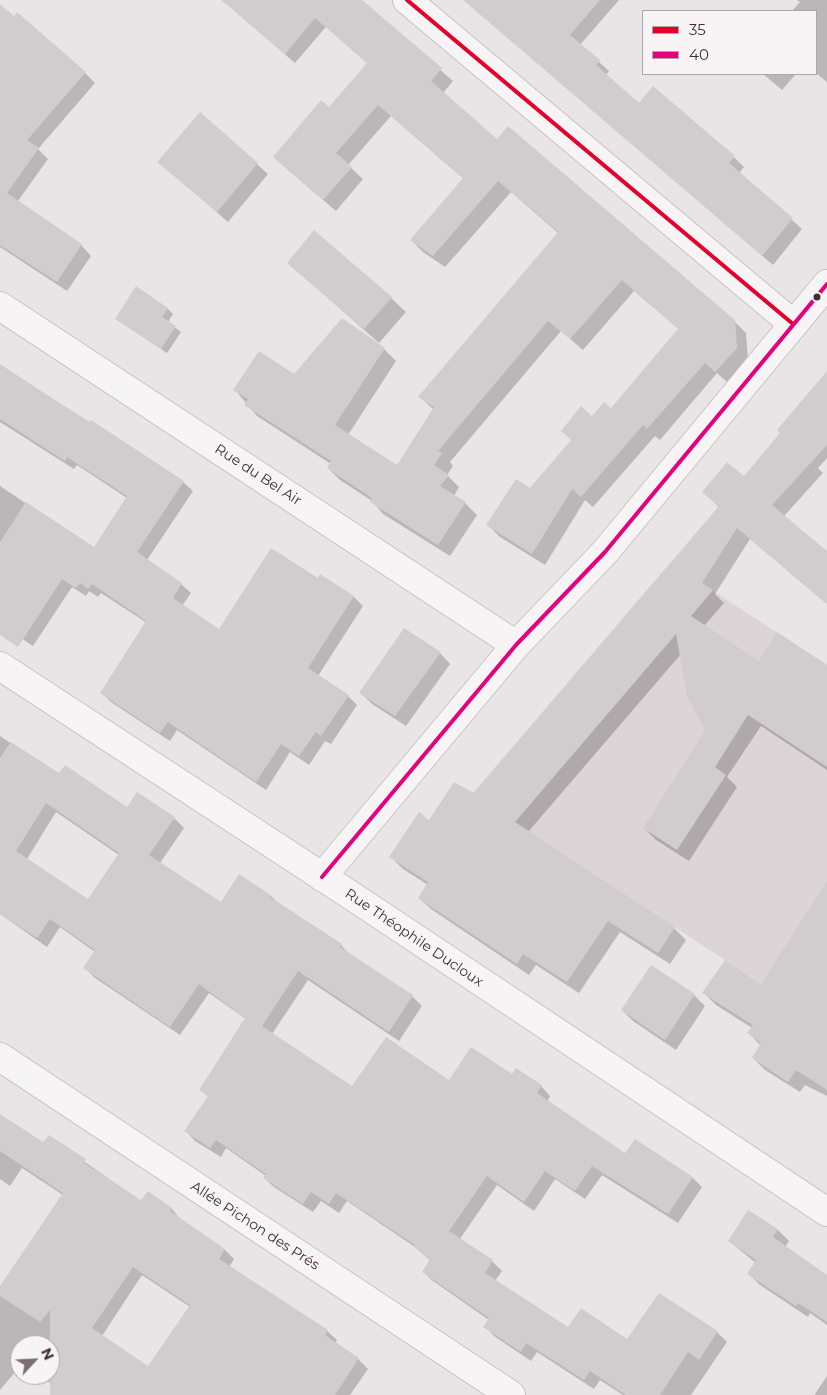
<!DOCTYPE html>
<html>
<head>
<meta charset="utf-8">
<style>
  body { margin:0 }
  #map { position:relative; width:827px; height:1395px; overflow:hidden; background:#e9e5e7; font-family:Montserrat,sans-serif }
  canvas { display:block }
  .legend { position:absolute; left:642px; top:10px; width:175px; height:65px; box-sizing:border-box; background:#f8f4f5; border:1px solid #afa4a8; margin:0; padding:6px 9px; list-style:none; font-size:15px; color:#412d35 }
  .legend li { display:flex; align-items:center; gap:10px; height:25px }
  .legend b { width:25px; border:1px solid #afa4a8 }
  .north { position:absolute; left:10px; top:1335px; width:50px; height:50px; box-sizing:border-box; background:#f8f4f5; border:1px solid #afa4a8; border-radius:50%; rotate:65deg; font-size:14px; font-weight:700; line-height:20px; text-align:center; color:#412d35 }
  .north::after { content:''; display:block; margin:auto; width:18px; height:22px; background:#7c6d73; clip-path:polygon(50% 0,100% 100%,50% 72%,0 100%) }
</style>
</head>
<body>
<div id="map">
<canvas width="827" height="1395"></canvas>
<ul class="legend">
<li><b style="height:6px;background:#e4002b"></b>35</li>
<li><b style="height:6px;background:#e5007d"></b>40</li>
</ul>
<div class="north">N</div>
</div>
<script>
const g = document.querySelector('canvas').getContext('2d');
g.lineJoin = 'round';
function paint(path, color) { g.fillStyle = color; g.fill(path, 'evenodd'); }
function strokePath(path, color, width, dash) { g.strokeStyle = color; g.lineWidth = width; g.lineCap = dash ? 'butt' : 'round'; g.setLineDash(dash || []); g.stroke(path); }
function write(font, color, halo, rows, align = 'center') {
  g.font = font + ' Montserrat,sans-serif'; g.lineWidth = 5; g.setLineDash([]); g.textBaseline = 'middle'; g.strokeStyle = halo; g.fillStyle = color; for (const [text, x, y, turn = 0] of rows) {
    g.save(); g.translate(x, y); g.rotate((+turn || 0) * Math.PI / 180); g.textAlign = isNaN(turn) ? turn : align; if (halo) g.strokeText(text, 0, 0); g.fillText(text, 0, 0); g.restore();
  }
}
const built = new Path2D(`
  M 670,563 L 827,665 L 827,1027 L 472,794 Z`);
const shadow = new Path2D(`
  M 222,0 L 333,0 L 342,8 L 295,63 Z
  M 357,0 L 360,0 L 453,81 L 443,93 L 497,140 L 734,321 L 746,333 L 748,360 L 728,383 L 717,373 L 660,440 L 655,436 L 593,507 L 585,500 L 545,565 L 500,537 L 488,525 L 530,490 L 592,417 L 611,410 L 679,329 L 634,291 L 583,350 L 561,331 L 450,462 L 453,466 L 447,475 L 459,487 L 454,496 L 465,503 L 477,515 L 450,556 L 383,514 L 372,501 L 340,480 L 328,468 L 331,464 L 257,416 L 235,390 L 295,375 L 384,349 L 396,361 L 348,435 L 398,467 L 434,410 L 420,397 L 558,233 L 511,192 L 445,267 L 423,252 L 411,240 L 464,179 L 391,116 L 348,165 L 363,179 L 336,211 L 287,169 L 329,108 L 368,64 L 331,31 Z
  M 464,0 L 619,0 L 580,45 L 609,71 L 606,75 L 639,105 L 653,88 L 734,157 L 744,167 L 739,173 L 802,229 L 773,265 Z
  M 797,0 L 827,0 L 827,82 L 816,73 L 816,11 L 792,11 L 800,2 Z
  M 0,10 L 85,73 L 95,83 L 38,149 L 48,159 L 18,201 L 81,245 L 91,256 L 67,291 L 0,247 Z
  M 763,74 L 796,74 L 782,90 Z
  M 200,114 L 268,174 L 228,222 L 159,162 Z
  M 288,263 L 391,298 L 406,312 L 379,343 Z
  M 168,309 L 173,314 L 168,322 L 181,332 L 167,353 L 116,319 Z
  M 0,366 L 90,423 L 92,422 L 183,482 L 193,491 L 147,560 L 181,584 L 191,593 L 182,606 L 220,630 L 318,579 L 321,576 L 354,597 L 363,606 L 318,676 L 348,696 L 357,705 L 331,744 L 325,741 L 309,765 L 290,752 L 266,790 L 177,730 L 170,741 L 111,702 L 102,693 L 147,623 L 101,593 L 98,597 L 89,591 L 86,596 L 72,587 L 33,646 L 0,624 L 0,486 L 94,549 L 127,498 L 77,465 L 74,469 L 0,422 Z
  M 827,373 L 827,458 L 818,468 L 823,473 L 784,516 L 827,553 L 827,604 L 750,539 L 715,594 L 724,603 L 704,626 L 759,662 L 827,666 L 827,770 L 761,726 L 727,777 L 737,787 L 689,861 L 656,840 L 644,828 L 706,731 L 681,654 L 528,832 L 674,928 L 686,940 L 670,964 L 620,932 L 579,993 L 536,965 L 529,975 L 431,909 L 419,898 L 428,885 L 403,869 L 391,857 L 430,821 L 474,794 L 719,507 L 703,492 L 744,478 L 782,433 Z
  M 440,653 L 450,664 L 406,726 L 372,704 L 361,693 Z
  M 0,736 L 59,775 L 127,808 L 174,818 L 184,828 L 160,863 L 222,903 L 271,896 L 281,906 L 341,945 L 350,955 L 412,996 L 422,1006 L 399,1041 L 308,980 L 272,1034 L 352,1088 L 513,1076 L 541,1086 L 550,1096 L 547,1102 L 626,1155 L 693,1178 L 702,1187 L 678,1223 L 602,1175 L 585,1199 L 555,1179 L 534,1211 L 497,1185 L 460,1239 L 492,1261 L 502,1271 L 495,1281 L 568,1329 L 628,1341 L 717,1332 L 727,1342 L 691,1395 L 623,1395 L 600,1380 L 594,1389 L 537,1352 L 531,1361 L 494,1336 L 485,1326 L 489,1320 L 433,1281 L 423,1272 L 431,1261 L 415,1247 L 347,1201 L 339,1213 L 321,1201 L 313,1212 L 274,1187 L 264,1178 L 266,1176 L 226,1148 L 221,1157 L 195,1141 L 186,1131 L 209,1097 L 201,1090 L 246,1019 L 209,993 L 180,1035 L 95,978 L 85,968 L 95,952 L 60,927 L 47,947 L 0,914 ZM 56,812 L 119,855 L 88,900 L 27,859 Z
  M 827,883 L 827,1096 L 805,1085 L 800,1092 L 765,1070 L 753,1058 L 761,1046 L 749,1033 L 752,1028 L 716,1005 L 704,993 L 761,985 Z
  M 694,995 L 705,1006 L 676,1050 L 633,1021 L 622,1010 Z
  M 0,1115 L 43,1143 L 49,1137 L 142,1202 L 148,1193 L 172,1209 L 180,1219 L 225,1250 L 234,1259 L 229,1267 L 327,1331 L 337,1340 L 335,1344 L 358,1359 L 368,1369 L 350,1395 L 68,1395 L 39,1375 L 50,1375 L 50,1345 L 20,1345 L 20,1366 L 0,1390 L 0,1291 L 63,1195 L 22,1168 L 10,1186 L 0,1179 ZM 142,1275 L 190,1307 L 149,1368 L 102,1336 Z
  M 748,1211 L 778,1230 L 789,1241 L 785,1247 L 827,1276 L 827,1325 L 810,1313 L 808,1317 L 760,1285 L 749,1274 L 756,1263 L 729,1241 Z
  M 827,1376 L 827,1395 L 815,1395 L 815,1394 Z`);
const building = new Path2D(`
  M 221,0 L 362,0 L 442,68 L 431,81 L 497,139 L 508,126 L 735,320 L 737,348 L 715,372 L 705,363 L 647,429 L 643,425 L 581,497 L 572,489 L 532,554 L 486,525 L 516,479 L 530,488 L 571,440 L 561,431 L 581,406 L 592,416 L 604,402 L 611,408 L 678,329 L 622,280 L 570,339 L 548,321 L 438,451 L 442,453 L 434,465 L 449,475 L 440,486 L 466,502 L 438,545 L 370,502 L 372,498 L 327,468 L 331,461 L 244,405 L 248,399 L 233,390 L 259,351 L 294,374 L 342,318 L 385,348 L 335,425 L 397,465 L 434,407 L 418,397 L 558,232 L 498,181 L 433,256 L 410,240 L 463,178 L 378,105 L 336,153 L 352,167 L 323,200 L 273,157 L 321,100 L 329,107 L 367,63 L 315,18 L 285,54 Z
  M 463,0 L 600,0 L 570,35 L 600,60 L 596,65 L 639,103 L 653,86 L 735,156 L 729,163 L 793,218 L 762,256 Z
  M 0,4 L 14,16 L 17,12 L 86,72 L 27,140 L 39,148 L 7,193 L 82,244 L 57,282 L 0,245 Z
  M 200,112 L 258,163 L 217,212 L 157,162 Z
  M 314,230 L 392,297 L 364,329 L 287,263 Z
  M 136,286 L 168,308 L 162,317 L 176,326 L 161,349 L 115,319 Z
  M 0,364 L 58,402 L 90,422 L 91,420 L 184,481 L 137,552 L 182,583 L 173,598 L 219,629 L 271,548 L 318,578 L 320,574 L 354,596 L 308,668 L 349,695 L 321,736 L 316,732 L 299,756 L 281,744 L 256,782 L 168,722 L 160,733 L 100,693 L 146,621 L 92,584 L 88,589 L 80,583 L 76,588 L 62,579 L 18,647 L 0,635 L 0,542 L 26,502 L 94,547 L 127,496 L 67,457 L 65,461 L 0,419 Z
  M 827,371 L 827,445 L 772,505 L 827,551 L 827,604 L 737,528 L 702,583 L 713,590 L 691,616 L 759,661 L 777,632 L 827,665 L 827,767 L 748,715 L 715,767 L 726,775 L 677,850 L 643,828 L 705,731 L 687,696 L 676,634 L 515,822 L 675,927 L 658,953 L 608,921 L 567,982 L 523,954 L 517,964 L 418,898 L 428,882 L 389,857 L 419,812 L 429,820 L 454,782 L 474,793 L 719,506 L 702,492 L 727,462 L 744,476 L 780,433 L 777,430 Z
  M 404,628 L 441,652 L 395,716 L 359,693 Z
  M 11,742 L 59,773 L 65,765 L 127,807 L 137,792 L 175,817 L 149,855 L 221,902 L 239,874 L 271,895 L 270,897 L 342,944 L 340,947 L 413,995 L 389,1032 L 298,971 L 262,1026 L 352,1086 L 386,1037 L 449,1080 L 471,1047 L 512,1074 L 516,1068 L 542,1085 L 537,1093 L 625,1153 L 635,1139 L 693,1177 L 668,1214 L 592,1166 L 575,1191 L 545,1171 L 524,1202 L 487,1176 L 449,1231 L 493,1260 L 485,1273 L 568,1327 L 581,1308 L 627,1339 L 659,1293 L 718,1331 L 699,1360 L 688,1352 L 660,1395 L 626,1395 L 590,1371 L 584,1380 L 526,1343 L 521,1352 L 483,1327 L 489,1318 L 422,1272 L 430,1259 L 414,1247 L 415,1245 L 336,1193 L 329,1204 L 311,1192 L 303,1204 L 263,1178 L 266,1174 L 216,1140 L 210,1148 L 184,1131 L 208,1096 L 199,1090 L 245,1018 L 199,984 L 170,1027 L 83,968 L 95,950 L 50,919 L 37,938 L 0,914 L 0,758 ZM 46,803 L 119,853 L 88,899 L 16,851 Z
  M 827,881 L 827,1090 L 796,1070 L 788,1082 L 752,1058 L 761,1043 L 747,1033 L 753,1025 L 702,993 L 725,960 L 761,984 Z
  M 651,965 L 695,994 L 665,1040 L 621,1010 Z
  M 0,1114 L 43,1142 L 49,1135 L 86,1159 L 84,1163 L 141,1200 L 148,1191 L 172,1208 L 170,1211 L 225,1249 L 219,1259 L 328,1330 L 325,1335 L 359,1358 L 335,1395 L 50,1395 L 50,1310 L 40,1322 L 0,1296 L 0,1286 L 63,1193 L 0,1151 ZM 133,1267 L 190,1305 L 148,1366 L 92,1328 Z
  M 748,1210 L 778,1229 L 773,1237 L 827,1275 L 827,1322 L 798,1303 L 796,1306 L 747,1274 L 756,1260 L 728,1241 Z`);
const street = new Path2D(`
  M 407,0 L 793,324
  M 0,306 L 516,645
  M 0,666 L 358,900 L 827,1212
  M 322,877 L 516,645 L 605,552 L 827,284
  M 0,1057 L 511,1395`);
const bus1 = new Path2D(`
  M 407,0 L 793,324`);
const bus2 = new Path2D(`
  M 322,877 L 516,645 L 605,552 L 827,284`);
const markers = [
  [817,297,4.5,"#412d35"]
];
const streetNames = [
  ["Rue du Bel Air",258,475,33],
  ["Rue Théophile Ducloux",414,938,34],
  ["Allée Pichon des Prés",255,1226,33]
];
paint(built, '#dcd4d7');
paint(shadow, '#0003');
paint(building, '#d1cdcf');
strokePath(street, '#c6c2c4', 30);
strokePath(street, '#f6f4f5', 28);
strokePath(bus1, '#e4002b', 4);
strokePath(bus2, '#e5007d', 4);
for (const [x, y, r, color] of markers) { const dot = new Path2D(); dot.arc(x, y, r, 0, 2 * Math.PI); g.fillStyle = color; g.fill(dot); strokePath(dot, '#f8f4f5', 2); }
write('14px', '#412d35', '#f8f4f5', streetNames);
</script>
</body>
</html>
